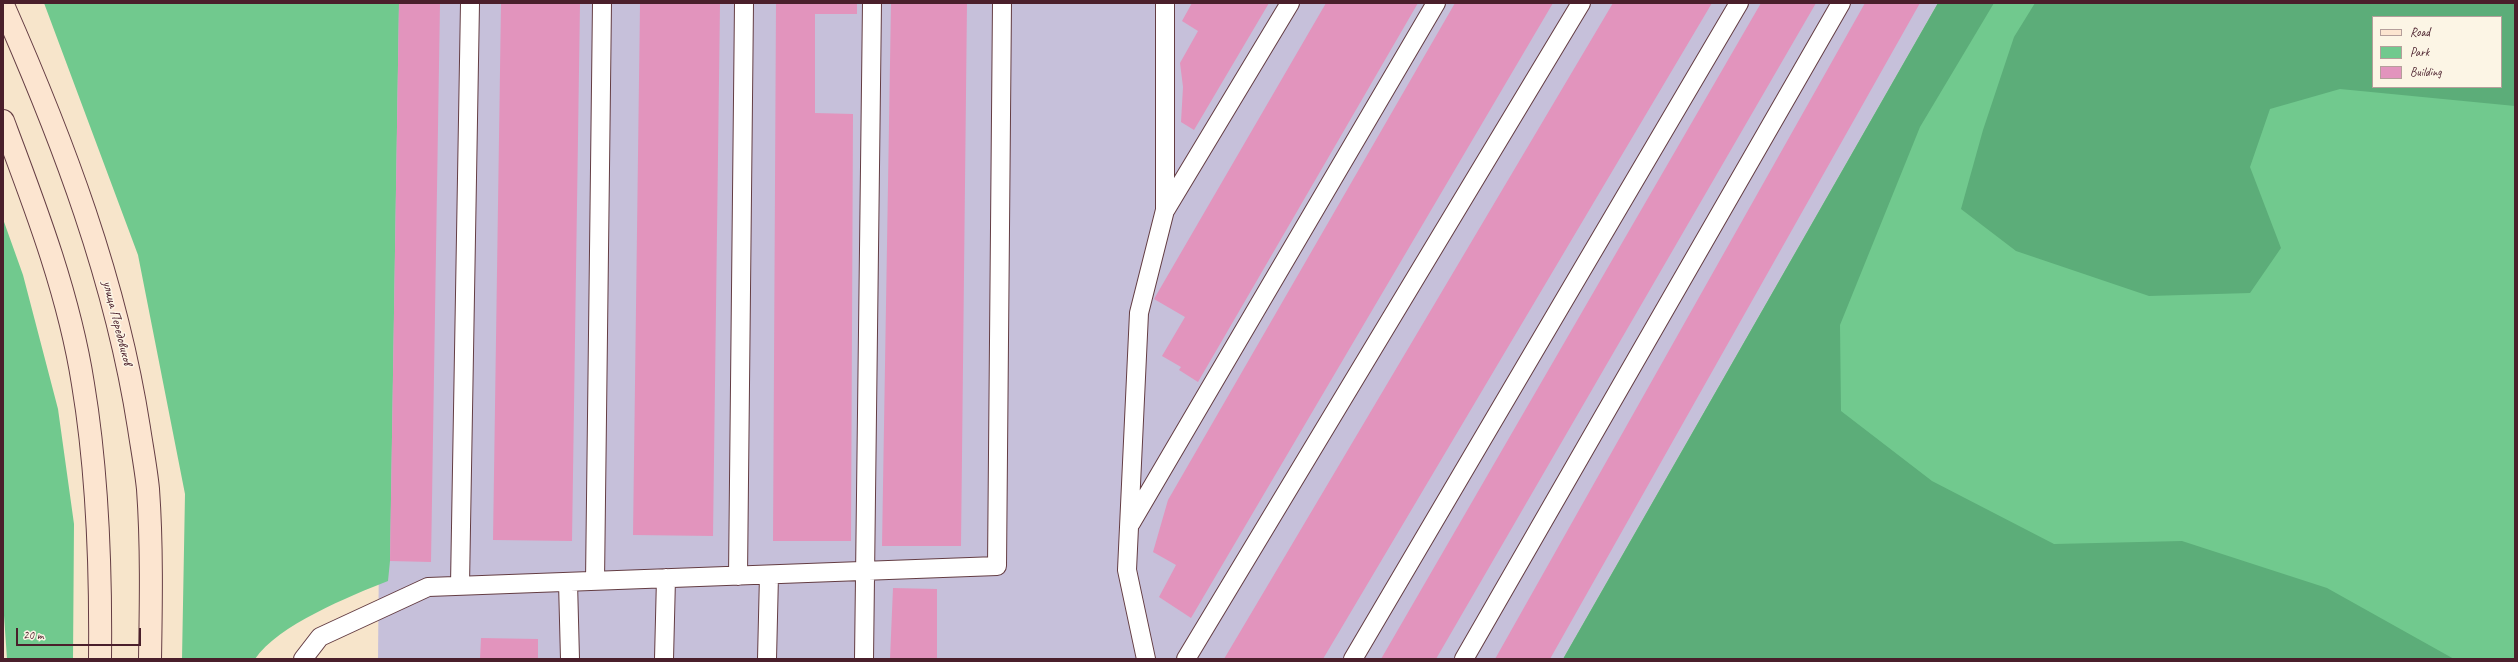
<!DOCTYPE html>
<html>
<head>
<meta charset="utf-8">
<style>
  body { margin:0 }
  #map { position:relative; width:2518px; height:662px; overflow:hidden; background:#f7e5cb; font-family:Caveat,sans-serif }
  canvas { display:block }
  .frame { position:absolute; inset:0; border:4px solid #4a1f2b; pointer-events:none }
  .legend { position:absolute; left:2372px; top:16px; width:130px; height:72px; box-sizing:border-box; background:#fcf5e5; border:1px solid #b59f9b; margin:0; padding:5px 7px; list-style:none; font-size:12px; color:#4a1f2b }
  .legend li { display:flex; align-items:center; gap:8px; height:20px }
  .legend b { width:20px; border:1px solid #b59f9b }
  .scale { position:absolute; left:16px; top:628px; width:125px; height:18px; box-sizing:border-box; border:2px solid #4a1f2b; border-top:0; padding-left:5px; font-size:12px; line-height:14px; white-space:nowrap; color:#4a1f2b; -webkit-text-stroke:3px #fcf5e5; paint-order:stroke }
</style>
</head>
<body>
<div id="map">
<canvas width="2518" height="662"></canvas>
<div class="frame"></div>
<ul class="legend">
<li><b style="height:5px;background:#fce5d0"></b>Road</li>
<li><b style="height:11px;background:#71c98e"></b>Park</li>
<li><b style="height:11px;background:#e294bd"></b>Building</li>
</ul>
<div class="scale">20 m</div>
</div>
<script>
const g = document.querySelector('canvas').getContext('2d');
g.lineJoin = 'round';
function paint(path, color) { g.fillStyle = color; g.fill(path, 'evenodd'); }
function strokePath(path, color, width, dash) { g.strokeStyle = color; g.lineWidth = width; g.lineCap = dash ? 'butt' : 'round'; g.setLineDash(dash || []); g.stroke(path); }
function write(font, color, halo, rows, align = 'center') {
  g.font = font + ' Caveat,sans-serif'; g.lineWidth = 3; g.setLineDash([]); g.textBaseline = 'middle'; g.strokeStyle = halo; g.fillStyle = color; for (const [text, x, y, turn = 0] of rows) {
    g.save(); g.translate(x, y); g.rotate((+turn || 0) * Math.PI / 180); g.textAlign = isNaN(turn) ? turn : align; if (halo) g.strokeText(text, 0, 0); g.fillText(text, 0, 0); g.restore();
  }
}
const industrial = new Path2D(`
  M 384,3 L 1938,3 L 1563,659 L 378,659 Z`);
const green = new Path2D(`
  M 44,3 L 399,3 L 390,561 L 388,581 C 350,596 278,625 255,659 L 182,659 L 185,494 L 138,255 Z
  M 1938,3 L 2515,3 L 2515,659 L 1563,659 ZM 2373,17 L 2501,17 L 2501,87 L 2373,87 Z
  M 3,219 L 23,275 L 58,409 L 74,524 L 73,659 L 7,659 L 3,601 Z`);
const forest = new Path2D(`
  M 1938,3 L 1994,3 L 1920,127 L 1840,325 L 1841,411 L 1932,481 L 2054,544 L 2182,541 L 2327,588 L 2454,659 L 1563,659 Z
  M 2035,3 L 2515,3 L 2515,106 L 2340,89 L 2270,109 L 2250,167 L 2281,248 L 2250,293 L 2149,296 L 2016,251 L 1961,209 L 1983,130 L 2014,37 ZM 2373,17 L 2501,17 L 2501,87 L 2373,87 Z`);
const building = new Path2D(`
  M 399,3 L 440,3 L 431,562 L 390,561 Z
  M 501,3 L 580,3 L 572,541 L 493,540 Z
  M 640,3 L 720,3 L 713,536 L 633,535 Z
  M 776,3 L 857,3 L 857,14 L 815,14 L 815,113 L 853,114 L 851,541 L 773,541 Z
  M 891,3 L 967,3 L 961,546 L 882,546 Z
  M 1192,3 L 1269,3 L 1194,130 L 1181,122 L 1183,87 L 1180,63 L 1198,31 L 1182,21 Z
  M 1326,3 L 1418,3 L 1198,382 L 1179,370 L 1181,367 L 1162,356 L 1185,317 L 1154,299 Z
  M 1455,3 L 1553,3 L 1191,618 L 1159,597 L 1176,565 L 1153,552 L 1168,500 Z
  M 1613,3 L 1712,3 L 1323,659 L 1224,659 Z
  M 1761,3 L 1816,3 L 1436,659 L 1381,659 Z
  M 1865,3 L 1920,3 L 1550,659 L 1495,659 Z
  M 893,588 L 937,589 L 937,659 L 890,659 Z
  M 481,638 L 538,639 L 538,659 L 480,659 Z`);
const lane = new Path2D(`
  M 1166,209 L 1290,3
  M 1131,523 L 1436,3
  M 738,576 L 744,3
  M 595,581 L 602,3
  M 568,582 L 570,659
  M 460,585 L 470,3
  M 303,659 L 320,637 L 428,587 L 997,566 L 1002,3
  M 664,659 L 666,578
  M 767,659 L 769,575
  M 864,659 L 872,3
  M 1146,659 L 1127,570 L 1139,313 L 1165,210 L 1165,3
  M 1186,659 L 1581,3
  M 1353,659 L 1739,3
  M 1464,659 L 1841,3`);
const secondary = new Path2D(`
  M 3,5 C 63,141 116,280 139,428 C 142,448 146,469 148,489 C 152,545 151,602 150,659
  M 3,121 C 35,206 69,294 83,384 C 98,474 101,568 100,659`);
const streetNames = [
  ["улица Передовиков",117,323,76]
];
paint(industrial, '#c6c0da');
paint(green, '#71c98e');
paint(forest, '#5cad79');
paint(building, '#e294bd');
strokePath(lane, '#643d43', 20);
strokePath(secondary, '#643d43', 24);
strokePath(lane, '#fff', 18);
strokePath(secondary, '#fce5d0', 22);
write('14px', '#4a1f2b', '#fcf5e5', streetNames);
</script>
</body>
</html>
